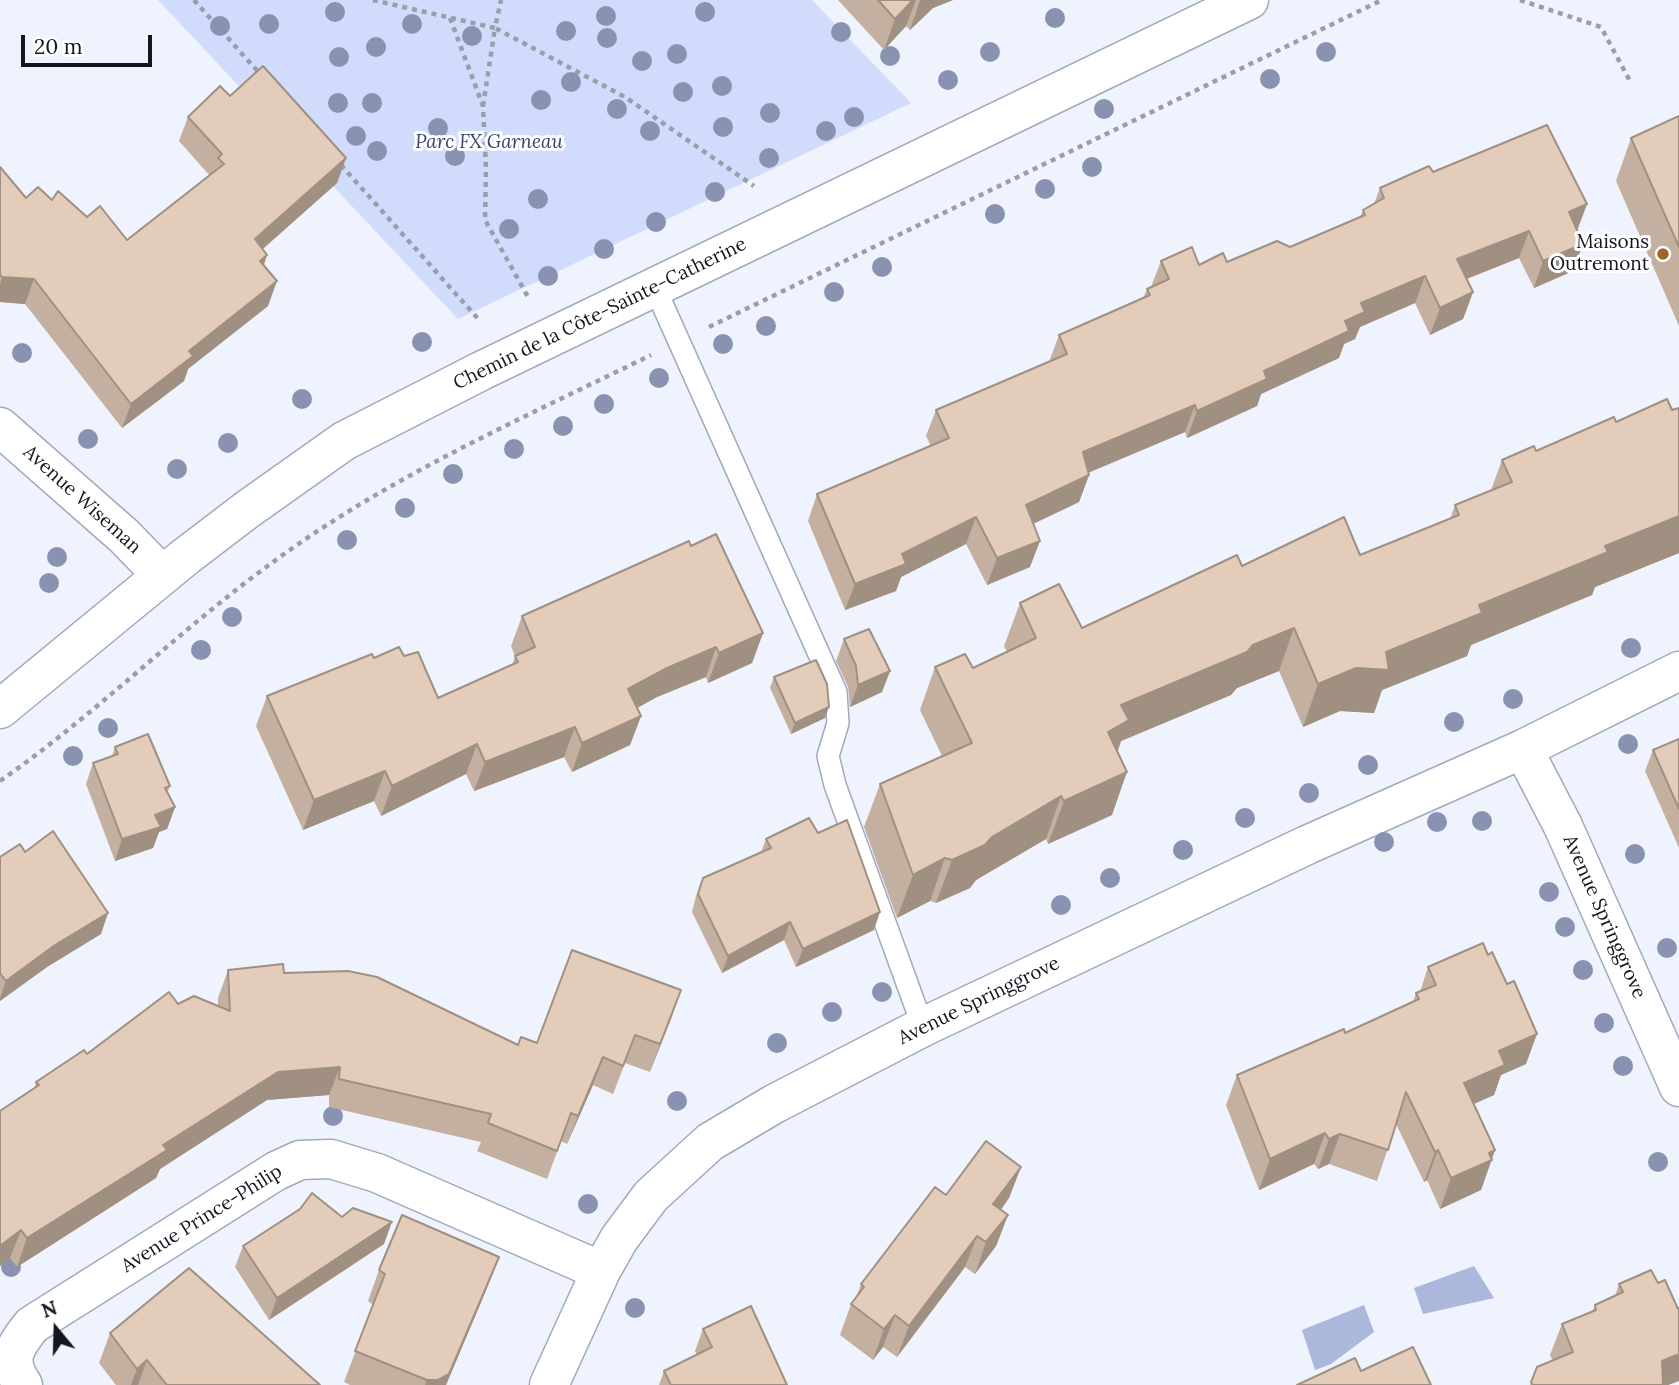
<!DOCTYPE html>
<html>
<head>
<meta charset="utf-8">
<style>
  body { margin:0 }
  #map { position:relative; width:1679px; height:1385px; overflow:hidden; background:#eff3fd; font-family:Lora,serif }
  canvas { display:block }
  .north { position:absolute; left:21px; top:1294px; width:70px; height:70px; -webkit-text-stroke:5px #fff; paint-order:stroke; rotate:341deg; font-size:19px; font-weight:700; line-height:28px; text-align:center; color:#151720 }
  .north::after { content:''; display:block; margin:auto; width:24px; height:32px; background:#151720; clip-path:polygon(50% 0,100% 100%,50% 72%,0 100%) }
  .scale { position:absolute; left:21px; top:35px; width:131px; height:32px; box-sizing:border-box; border:4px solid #151720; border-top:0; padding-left:9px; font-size:21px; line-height:24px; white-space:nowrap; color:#151720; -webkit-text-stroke:5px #fff; paint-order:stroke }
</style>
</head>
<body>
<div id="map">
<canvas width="1679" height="1385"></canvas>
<div class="north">N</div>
<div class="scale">20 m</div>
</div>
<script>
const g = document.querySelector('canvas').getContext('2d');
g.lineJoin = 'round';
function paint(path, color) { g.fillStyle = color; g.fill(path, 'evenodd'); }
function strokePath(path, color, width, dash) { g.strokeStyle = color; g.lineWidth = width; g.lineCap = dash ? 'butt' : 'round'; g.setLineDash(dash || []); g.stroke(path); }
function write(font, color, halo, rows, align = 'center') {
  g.font = font + ' Lora,serif'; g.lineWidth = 6; g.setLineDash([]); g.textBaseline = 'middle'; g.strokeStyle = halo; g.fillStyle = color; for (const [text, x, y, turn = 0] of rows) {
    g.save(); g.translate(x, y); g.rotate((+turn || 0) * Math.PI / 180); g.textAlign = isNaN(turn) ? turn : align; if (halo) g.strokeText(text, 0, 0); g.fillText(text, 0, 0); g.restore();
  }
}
const green = new Path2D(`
  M 158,0 L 812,0 L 911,103 L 458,319 Z`);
const water = new Path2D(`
  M 1474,1266 L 1494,1298 L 1423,1314 L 1414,1288 Z
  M 1364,1305 L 1374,1332 L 1331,1364 L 1315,1370 L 1302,1330 Z`);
const path = new Path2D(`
  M 194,0 L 261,75
  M 373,0 L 495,28 L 501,0
  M 1520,0 L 1601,27 L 1631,83
  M 450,18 L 483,106 L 486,168 L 485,220 L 528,297
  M 483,106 L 495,28 L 625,97 L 754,186
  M 341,165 L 480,321
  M 709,327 L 1382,0
  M 0,781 C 95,715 176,633 269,565 C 386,478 521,419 651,355`);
const lane = new Path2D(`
  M 655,288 L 836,692 L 838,723 L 828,756 L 835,785 L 923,1027`);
const street = new Path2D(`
  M 0,427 L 124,536 L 162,575
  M 1523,749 L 1563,826 L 1679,1087
  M 23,1385 C 5,1360 15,1346 32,1325 L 276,1171 L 300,1160 L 331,1159 L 377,1173 L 601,1271
  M 549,1385 L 601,1271 L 619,1239 L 651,1196 L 710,1142 L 774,1104 L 923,1027 L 1307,845 L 1523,749 L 1679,671`);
const secondary = new Path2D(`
  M 0,709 L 185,557 L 248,509 L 344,441 L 481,371 L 1249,0`);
const trees = [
  [335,12],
  [705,12],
  [606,16],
  [1055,18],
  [269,24],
  [412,24],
  [220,26],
  [566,31],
  [841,32],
  [472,36],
  [607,38],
  [376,47],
  [990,52],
  [1326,52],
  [677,54],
  [890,56],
  [339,57],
  [642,61],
  [1270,79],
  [948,80],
  [571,82],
  [722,86],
  [683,92],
  [541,100],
  [338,103],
  [372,103],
  [617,109],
  [1104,109],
  [770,113],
  [854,117],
  [723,127],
  [438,128],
  [650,131],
  [826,131],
  [356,136],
  [377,151],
  [455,156],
  [769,158],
  [1092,167],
  [1045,189],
  [715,192],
  [538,199],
  [995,214],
  [656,222],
  [509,229],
  [604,249],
  [882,267],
  [548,276],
  [834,292],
  [766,326],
  [422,342],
  [723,344],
  [22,353],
  [659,378],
  [302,399],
  [604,404],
  [563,426],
  [88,439],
  [228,443],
  [514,449],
  [177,469],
  [453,474],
  [405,508],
  [347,540],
  [57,557],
  [49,583],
  [232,617],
  [1631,648],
  [201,650],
  [1513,699],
  [1454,722],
  [108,728],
  [1628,744],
  [73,756],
  [1368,765],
  [1309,793],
  [1245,818],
  [1482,821],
  [1437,822],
  [1384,842],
  [1183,850],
  [1635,854],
  [1110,878],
  [1549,892],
  [1061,905],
  [1565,927],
  [1667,948],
  [1583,970],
  [882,992],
  [832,1012],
  [1604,1023],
  [777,1043],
  [1623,1066],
  [677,1101],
  [333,1116],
  [1658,1162],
  [588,1204],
  [11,1267],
  [635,1308]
];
const wall = new Path2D(`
  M 838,0 L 953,0 L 933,8 L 910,30 L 906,26 L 884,50 Z
  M 230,96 L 346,158 L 337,183 L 262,249 L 267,255 L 264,265 L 268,306 L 188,369 L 184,381 L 122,428 L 25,304 L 0,302 L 0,167 L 26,198 L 52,200 L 87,217 L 127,240 L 210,176 L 179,141 L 188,117 Z
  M 1679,116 L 1679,326 L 1616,181 L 1631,138 Z
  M 1433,172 L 1587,204 L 1577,230 L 1573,271 L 1534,288 L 1519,258 L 1467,279 L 1473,292 L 1463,319 L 1430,335 L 1415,303 L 1360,327 L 1355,339 L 1344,344 L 1339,358 L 1261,394 L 1257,406 L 1187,438 L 1185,432 L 1088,473 L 1089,475 L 1079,502 L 1033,524 L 1030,567 L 987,585 L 966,544 L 901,577 L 896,591 L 845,610 L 808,521 L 817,494 L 931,446 L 926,436 L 936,410 L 1049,362 L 1059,335 L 1143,298 L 1147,289 L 1151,287 L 1161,261 L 1199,265 L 1227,262 L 1290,247 L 1360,217 L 1363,210 L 1374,204 L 1380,188 Z
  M 1679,408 L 1679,553 L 1595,587 L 1592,595 L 1471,645 L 1467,656 L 1382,690 L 1374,713 L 1340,711 L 1303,727 L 1279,671 L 1237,688 L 1231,695 L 1121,741 L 1118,751 L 1112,815 L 1048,844 L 1046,839 L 976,880 L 970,888 L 936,903 L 930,901 L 897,918 L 864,827 L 880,784 L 942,756 L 920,710 L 935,667 L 973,668 L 1007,652 L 1004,646 L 1020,603 L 1082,628 L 1242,566 L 1360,555 L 1450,519 L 1455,505 L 1491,490 L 1502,460 L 1536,451 L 1616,422 L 1672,410 Z
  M 691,546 L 763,633 L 752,663 L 708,683 L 706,677 L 657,697 L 637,708 L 641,716 L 630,745 L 572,772 L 564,757 L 474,791 L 466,774 L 381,816 L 374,801 L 303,830 L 256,726 L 267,696 L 374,658 L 404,656 L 438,698 L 512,665 L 515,656 L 511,646 L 522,616 Z
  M 844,639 L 890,671 L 882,692 L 850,707 L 848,687 L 836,661 Z
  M 774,677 L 825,718 L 791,734 L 770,688 Z
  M 1679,739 L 1679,848 L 1645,771 L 1653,750 Z
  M 115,747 L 170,786 L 167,793 L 175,807 L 167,829 L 159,832 L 153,848 L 115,861 L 86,784 L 93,763 L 112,756 Z
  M 766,839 L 874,930 L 796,967 L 784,940 L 722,973 L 692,912 L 696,896 L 703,878 L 761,852 Z
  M 25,852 L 101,934 L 47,967 L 0,1001 L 0,857 Z
  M 1428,967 L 1526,1064 L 1501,1075 L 1494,1095 L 1474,1104 L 1495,1150 L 1481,1190 L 1440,1209 L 1427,1180 L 1424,1182 L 1396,1124 L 1377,1181 L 1329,1164 L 1318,1169 L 1314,1164 L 1259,1190 L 1226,1105 L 1237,1075 L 1345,1033 L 1413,1002 L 1416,993 L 1420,992 Z
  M 228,970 L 284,973 L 518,1045 L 537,1043 L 681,990 L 650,1072 L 625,1063 L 613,1094 L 593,1085 L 567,1144 L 561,1141 L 547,1179 L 477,1151 L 481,1142 L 329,1107 L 329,1095 L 267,1100 L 160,1169 L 156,1178 L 17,1267 L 10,1258 L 0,1266 L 0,1111 L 34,1089 L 36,1082 L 178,1004 L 218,1006 L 218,998 Z
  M 1021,1167 L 1009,1198 L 1001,1210 L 1008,1215 L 996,1246 L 975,1274 L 965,1267 L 897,1357 L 883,1347 L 873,1360 L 840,1335 L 851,1304 L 855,1300 L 861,1284 L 946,1195 Z
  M 342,1217 L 384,1244 L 269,1320 L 235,1267 L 243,1246 Z
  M 379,1270 L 487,1288 L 446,1385 L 350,1385 L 344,1382 L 373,1305 L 368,1301 Z
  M 1658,1283 L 1678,1309 L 1679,1308 L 1679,1381 L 1668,1385 L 1530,1385 L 1537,1367 L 1553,1361 L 1550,1355 L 1562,1324 L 1592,1312 L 1595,1305 L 1615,1296 L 1619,1284 Z
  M 703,1329 L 787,1385 L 659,1385 L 664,1371 L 697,1355 L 695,1351 Z
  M 110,1333 L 320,1385 L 116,1385 L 99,1363 Z`);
const shadedWall = new Path2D(`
  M 913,0 L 916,0 L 906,26 L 884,50 L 895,19 Z
  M 920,0 L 953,0 L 933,8 L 910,30 Z
  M 346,158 L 337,183 L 246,264 L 255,239 Z
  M 1587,204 L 1577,231 L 1569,212 Z
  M 1529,231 L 1519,258 L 1448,286 L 1457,259 Z
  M 1583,244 L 1573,271 L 1534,288 L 1543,261 Z
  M 267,255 L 258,280 L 260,261 Z
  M 1425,276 L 1415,303 L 1360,327 L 1355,339 L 1344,344 L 1339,358 L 1261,394 L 1257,406 L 1187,438 L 1197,411 L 1345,321 L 1361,303 Z
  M 2,277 L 34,279 L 25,304 L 0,302 L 0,284 Z
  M 277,281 L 268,306 L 188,369 L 184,381 L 122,428 L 131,404 L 189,351 Z
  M 1473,292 L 1463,319 L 1430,335 L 1440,308 Z
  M 1195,405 L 1185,432 L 1073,479 L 1083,452 Z
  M 1089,475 L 1079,502 L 1016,532 L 1026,505 Z
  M 1679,516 L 1679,553 L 1595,587 L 1592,595 L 1471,645 L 1467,656 L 1382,690 L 1374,713 L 1340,711 L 1303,727 L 1318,684 L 1479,605 L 1605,546 Z
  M 976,517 L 966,544 L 901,577 L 896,591 L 845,610 L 855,584 L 902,554 Z
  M 1040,541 L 1030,567 L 987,585 L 997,558 Z
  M 1294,628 L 1279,671 L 1237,688 L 1231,695 L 1121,741 L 1113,763 L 1108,732 L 1121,705 L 1253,645 Z
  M 763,633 L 752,663 L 708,683 L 719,653 Z
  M 716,647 L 706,677 L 657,697 L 617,719 L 628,689 L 667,668 Z
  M 890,671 L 882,692 L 850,707 L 858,685 Z
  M 829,707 L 825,718 L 791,734 L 795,723 Z
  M 641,716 L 630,745 L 572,772 L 582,743 Z
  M 575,727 L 564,757 L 474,791 L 485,762 Z
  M 477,744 L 466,774 L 381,816 L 392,786 Z
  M 385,771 L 374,801 L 303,830 L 314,800 Z
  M 1127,772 L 1112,815 L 1048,844 L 1064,801 Z
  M 1061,796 L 1046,839 L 976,880 L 970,888 L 936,903 L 952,860 Z
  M 175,807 L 167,829 L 159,832 L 153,848 L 115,861 L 122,839 L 155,815 Z
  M 945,858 L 930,901 L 897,918 L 913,875 Z
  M 880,912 L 874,930 L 796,967 L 803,949 Z
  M 108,913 L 101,934 L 47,967 L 0,1001 L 0,998 L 6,981 L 55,945 Z
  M 790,922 L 784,940 L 722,973 L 728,956 Z
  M 681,990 L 671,1019 L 650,1072 L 660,1044 Z
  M 1537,1034 L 1526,1064 L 1501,1075 L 1494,1095 L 1453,1113 L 1464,1083 L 1499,1051 Z
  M 603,1057 L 593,1085 L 567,1144 L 578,1116 Z
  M 340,1067 L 329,1095 L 267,1100 L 160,1169 L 156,1178 L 17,1267 L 27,1238 L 163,1145 L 278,1072 Z
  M 1325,1133 L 1314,1164 L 1259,1190 L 1270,1159 Z
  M 1340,1134 L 1329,1164 L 1318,1169 L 1329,1139 Z
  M 1438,1150 L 1427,1180 L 1424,1182 L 1435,1152 Z
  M 1495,1150 L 1481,1190 L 1440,1209 L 1451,1178 L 1489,1153 Z
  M 1021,1167 L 1009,1198 L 982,1235 L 993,1204 Z
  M 1008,1215 L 996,1246 L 975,1274 L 986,1242 Z
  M 392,1222 L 384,1244 L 269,1320 L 277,1298 Z
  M 21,1230 L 10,1258 L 0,1266 L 0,1246 Z
  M 977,1236 L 965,1267 L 897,1357 L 909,1326 Z
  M 499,1257 L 487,1288 L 446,1385 L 425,1385 L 427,1380 Z
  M 895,1315 L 883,1347 L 873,1360 L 884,1329 Z
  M 1679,1354 L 1679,1381 L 1668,1385 L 1653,1385 L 1662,1361 Z
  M 147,1360 L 138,1385 L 131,1385 L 137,1369 Z`);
const building = new Path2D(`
  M 878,0 L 913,0 L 895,19 Z
  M 263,66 L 346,158 L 255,239 L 267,255 L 260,261 L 277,281 L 189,351 L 193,356 L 131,404 L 34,279 L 2,277 L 0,275 L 0,167 L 26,198 L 38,187 L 52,200 L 58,191 L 87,217 L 100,206 L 127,240 L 224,164 L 218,158 L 222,154 L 188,117 L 220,86 L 230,96 Z
  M 1679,116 L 1679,247 L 1631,138 Z
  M 1547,125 L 1587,204 L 1569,212 L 1583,244 L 1543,261 L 1529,231 L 1457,259 L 1473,292 L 1440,308 L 1425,276 L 1361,303 L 1365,312 L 1345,321 L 1349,331 L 1264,371 L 1267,379 L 1197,411 L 1195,405 L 1083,452 L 1089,475 L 1026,505 L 1040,541 L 997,558 L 976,517 L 902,554 L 906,564 L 855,584 L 817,494 L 949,438 L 936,410 L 1067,354 L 1059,335 L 1150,295 L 1147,289 L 1169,279 L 1161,261 L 1192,247 L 1199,265 L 1223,253 L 1227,262 L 1277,241 L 1290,247 L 1365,215 L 1363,210 L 1384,198 L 1380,188 L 1429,166 L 1433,172 Z
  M 1667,399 L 1672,410 L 1679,408 L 1679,516 L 1605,546 L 1608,552 L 1479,605 L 1482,613 L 1386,652 L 1389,670 L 1356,668 L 1318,684 L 1294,628 L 1253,645 L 1247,652 L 1121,705 L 1129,720 L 1108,732 L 1127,772 L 1064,801 L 1061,796 L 992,837 L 985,845 L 952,860 L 945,858 L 913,875 L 880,784 L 972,743 L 935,667 L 965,654 L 973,668 L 1036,638 L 1020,603 L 1059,584 L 1082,628 L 1237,555 L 1242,566 L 1344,517 L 1360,555 L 1459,515 L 1455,505 L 1512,482 L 1502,460 L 1534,446 L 1536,451 L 1614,417 L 1616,422 Z
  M 716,534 L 763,633 L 719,653 L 716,647 L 667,668 L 628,689 L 641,716 L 582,743 L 575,727 L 485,762 L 477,744 L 392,786 L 385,771 L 314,800 L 267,696 L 372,654 L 374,658 L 399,647 L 404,656 L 418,652 L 438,698 L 518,662 L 515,656 L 535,647 L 522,616 L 689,541 L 691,546 Z
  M 869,629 L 890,671 L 858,685 L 856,666 L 844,639 Z
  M 816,660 L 827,684 L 829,707 L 795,723 L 774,677 Z
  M 148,734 L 170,786 L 165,788 L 175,807 L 155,815 L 161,827 L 122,839 L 93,763 L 118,754 L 115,747 Z
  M 1679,739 L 1679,809 L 1653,750 Z
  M 809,818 L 818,833 L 847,820 L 880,912 L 803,949 L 790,922 L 728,956 L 698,894 L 703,878 L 771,848 L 766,839 Z
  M 53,831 L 108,913 L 55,945 L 6,981 L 0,973 L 0,857 L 20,844 L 25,852 Z
  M 1483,943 L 1488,955 L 1492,952 L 1507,984 L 1514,981 L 1537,1034 L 1499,1051 L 1505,1065 L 1464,1083 L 1495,1150 L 1489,1153 L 1492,1160 L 1451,1178 L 1438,1150 L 1435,1152 L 1406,1092 L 1388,1150 L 1340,1134 L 1329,1139 L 1325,1133 L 1270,1159 L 1237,1075 L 1344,1029 L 1345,1033 L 1419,999 L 1416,993 L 1436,985 L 1428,967 Z
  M 572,950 L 681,990 L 660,1044 L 635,1035 L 623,1066 L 603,1057 L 578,1116 L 571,1113 L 557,1151 L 488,1123 L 491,1114 L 339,1079 L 340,1067 L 278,1072 L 163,1145 L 167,1150 L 27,1238 L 21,1230 L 0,1246 L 0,1111 L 39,1085 L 36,1082 L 84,1050 L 87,1054 L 169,992 L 178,1004 L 194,996 L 230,1011 L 228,970 L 283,964 L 284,973 L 348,971 L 377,977 L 518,1045 L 521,1037 L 537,1043 Z
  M 986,1141 L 1021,1167 L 993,1204 L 1008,1215 L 986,1242 L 977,1236 L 909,1326 L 895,1315 L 884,1329 L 851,1304 L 864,1287 L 861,1284 L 935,1187 L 946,1195 Z
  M 312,1193 L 342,1217 L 353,1208 L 392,1222 L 277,1298 L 243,1246 L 300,1209 Z
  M 402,1215 L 499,1257 L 449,1374 L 438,1380 L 427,1380 L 355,1351 L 385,1274 L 379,1270 Z
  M 189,1268 L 320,1385 L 167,1385 L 147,1360 L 137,1369 L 110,1333 Z
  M 1651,1270 L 1658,1283 L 1665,1280 L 1678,1309 L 1679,1308 L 1679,1354 L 1662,1361 L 1663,1385 L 1533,1385 L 1531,1382 L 1537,1367 L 1573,1352 L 1562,1324 L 1596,1310 L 1595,1305 L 1623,1292 L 1619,1284 Z
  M 751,1306 L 787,1385 L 671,1385 L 664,1371 L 712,1347 L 703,1329 Z
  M 1413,1347 L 1431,1385 L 1297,1385 L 1355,1358 L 1361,1371 Z`);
const markers = [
  [1663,254,7,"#a06427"]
];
const parkNames = [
  ["Parc FX Garneau",489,143]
];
const poiNames = [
  ["Maisons",1649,243],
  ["Outremont",1649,265]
];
const streetNames = [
  ["Chemin de la Côte-Sainte-Catherine",600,314,-26],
  ["Avenue Wiseman",82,500,42],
  ["Avenue Springgrove",1604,917,66],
  ["Avenue Springgrove",979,1001,-26],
  ["Avenue Prince-Philip",202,1219,-32]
];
paint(green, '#d1dbfb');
paint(water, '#acb7dc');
strokePath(lane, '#a1a9c0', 24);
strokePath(street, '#a1a9c0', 41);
strokePath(secondary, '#a1a9c0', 41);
strokePath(path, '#9b9ea8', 4.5, [5, 5]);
strokePath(lane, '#fff', 21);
strokePath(street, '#fff', 38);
strokePath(secondary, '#fff', 38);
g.fillStyle = '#8a92b2';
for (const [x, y] of trees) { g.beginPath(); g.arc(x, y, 10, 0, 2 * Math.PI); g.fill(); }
paint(wall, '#c3b0a0');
paint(shadedWall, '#9f9082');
paint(building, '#e3cdba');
strokePath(building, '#9f9082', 2);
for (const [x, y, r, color] of markers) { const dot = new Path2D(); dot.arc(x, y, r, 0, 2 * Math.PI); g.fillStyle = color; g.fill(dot); strokePath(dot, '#fff', 2.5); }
write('italic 19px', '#384375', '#fff', parkNames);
write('19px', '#151720', '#fff', poiNames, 'right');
write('19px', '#151720', '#fff', streetNames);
</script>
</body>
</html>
